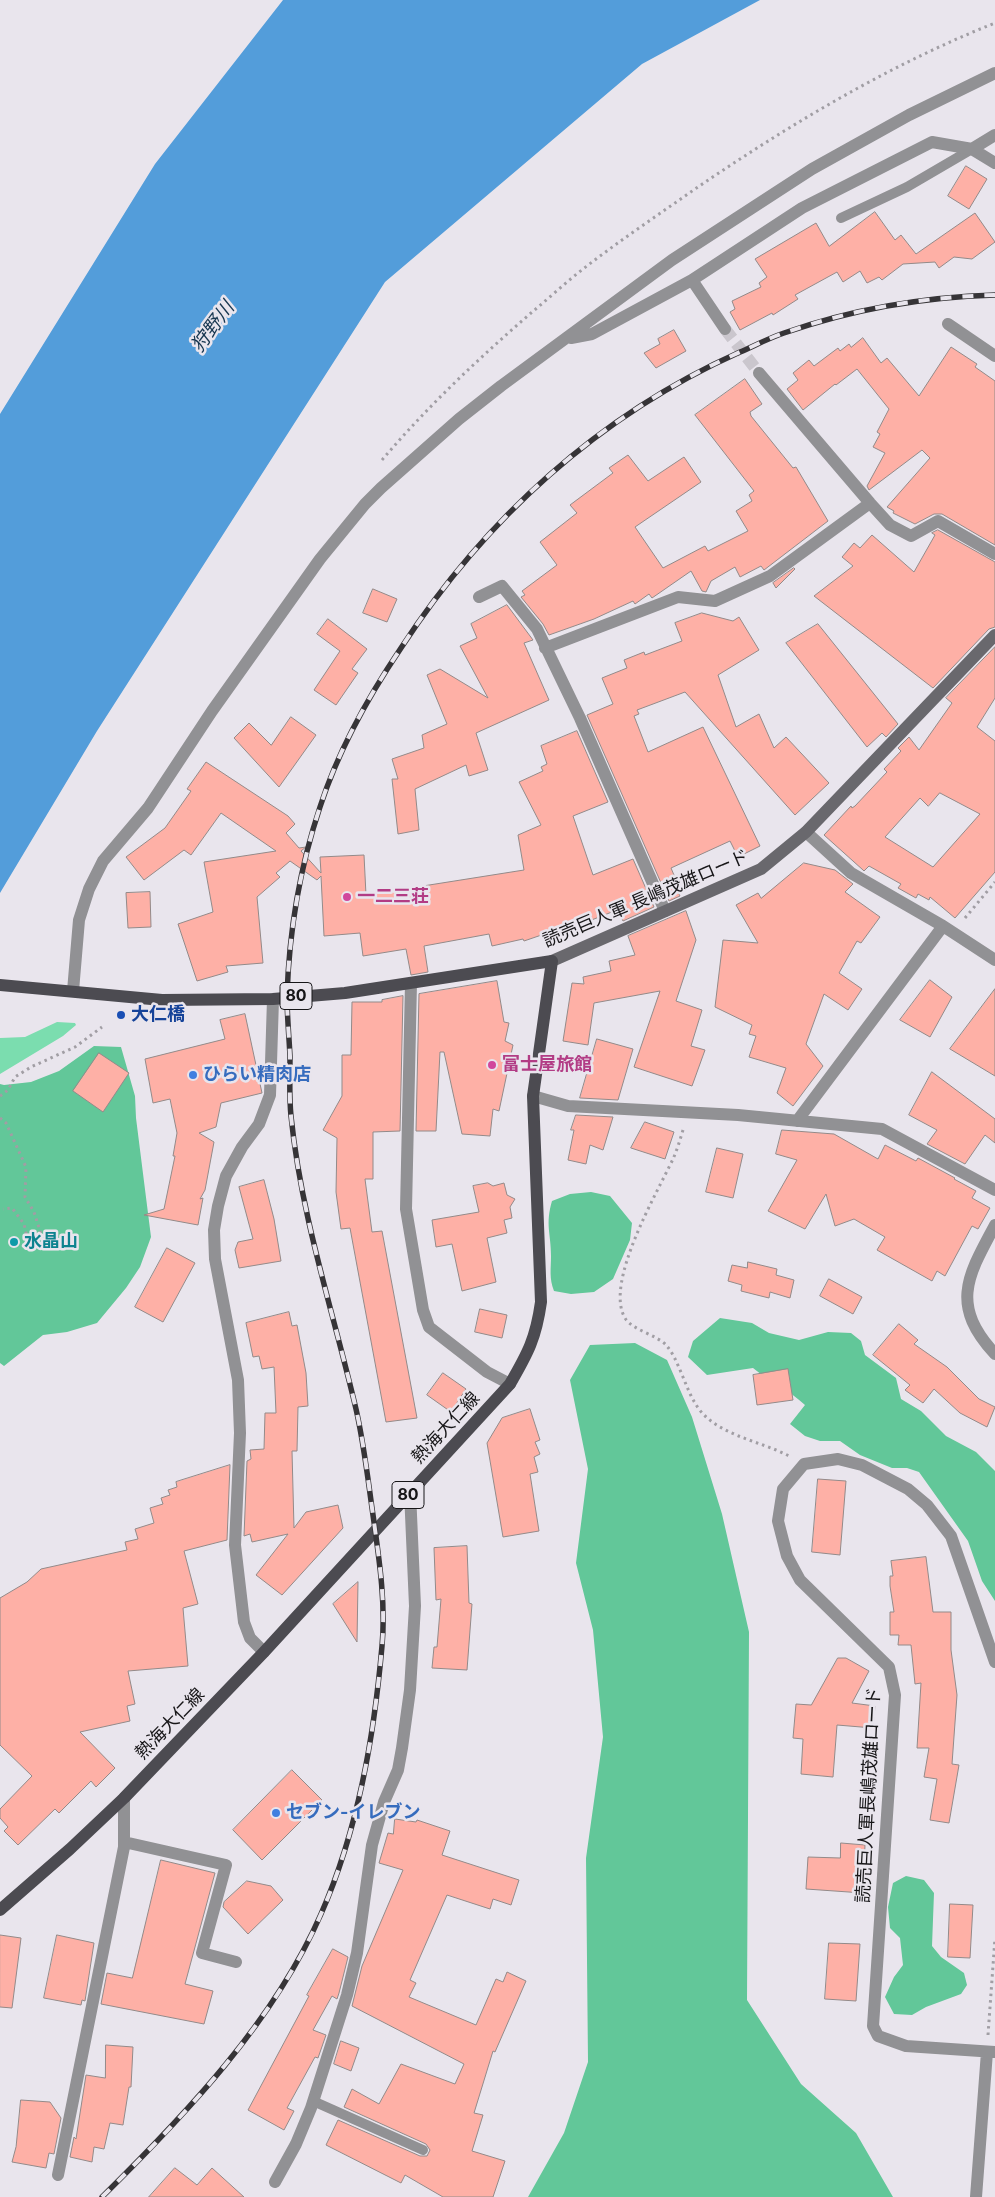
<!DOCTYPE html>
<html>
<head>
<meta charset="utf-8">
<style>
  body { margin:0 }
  canvas { display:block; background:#e9e5ed }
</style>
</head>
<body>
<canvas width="995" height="2197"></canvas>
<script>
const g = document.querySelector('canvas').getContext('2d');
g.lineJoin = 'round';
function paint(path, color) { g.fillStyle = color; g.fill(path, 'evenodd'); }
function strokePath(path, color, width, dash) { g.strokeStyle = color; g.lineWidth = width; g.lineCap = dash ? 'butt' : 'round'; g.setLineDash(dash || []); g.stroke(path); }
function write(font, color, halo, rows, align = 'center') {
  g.font = font + ' Inter,"Noto Sans JP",sans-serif'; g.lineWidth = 5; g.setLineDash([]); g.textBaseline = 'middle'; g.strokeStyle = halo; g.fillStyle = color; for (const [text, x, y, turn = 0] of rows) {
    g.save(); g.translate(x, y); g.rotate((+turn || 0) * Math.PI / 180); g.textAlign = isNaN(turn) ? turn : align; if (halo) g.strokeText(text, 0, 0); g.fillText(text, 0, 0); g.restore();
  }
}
const green = new Path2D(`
  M 57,1022 L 75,1023 L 76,1025 L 63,1036 L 0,1074 L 0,1038 L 25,1037 Z`);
const forest = new Path2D(`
  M 94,1046 L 121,1047 L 135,1096 L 136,1118 L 151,1237 L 140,1267 L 126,1288 L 97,1323 L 67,1332 L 43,1335 L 4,1366 L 0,1363 L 0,1084 L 4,1085 L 31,1082 L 59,1071 Z
  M 591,1192 L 610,1196 L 632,1223 L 630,1240 L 613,1279 L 594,1292 L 571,1294 L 554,1291 C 549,1278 551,1269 551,1256 C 551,1233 545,1225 552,1201 L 570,1194 Z
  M 720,1318 L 752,1323 L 769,1333 L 799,1340 L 828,1332 L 851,1333 L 861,1341 L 865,1355 L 896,1378 L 901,1399 L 921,1411 L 946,1436 L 976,1452 L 995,1471 L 995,1601 L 982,1581 L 968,1541 L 919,1472 L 907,1468 L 892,1468 L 860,1455 L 840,1441 L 820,1441 L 805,1436 L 790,1424 L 805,1405 C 789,1390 770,1382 753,1368 L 707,1375 L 688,1357 L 693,1341 Z
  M 635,1343 L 667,1360 L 692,1417 L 722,1514 L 749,1632 L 747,2000 L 801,2084 L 856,2133 L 893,2197 L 528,2197 L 564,2133 L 588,2062 L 586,1858 L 603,1737 L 593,1630 L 576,1563 L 588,1469 L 570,1380 L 590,1345 Z
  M 906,1876 L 924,1880 L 934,1893 L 932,1946 L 941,1957 L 964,1973 L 967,1985 L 961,1994 L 926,2007 L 912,2015 L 894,2014 L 885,1997 L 894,1977 L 903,1965 L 900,1938 L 890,1928 L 888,1907 L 893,1883 Z`);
const water = new Path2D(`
  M 283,0 L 760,0 L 642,64 L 385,282 L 97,731 L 0,893 L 0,414 L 155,164 Z`);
const building = new Path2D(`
  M 966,166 L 987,179 L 969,209 L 948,196 Z
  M 875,212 L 895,240 L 901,235 L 916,254 L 975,213 L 995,242 L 972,259 L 954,257 L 939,268 L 935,262 L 903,264 L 882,280 L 879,277 L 867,283 L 860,271 L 843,282 L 837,272 L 795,295 L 798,299 L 773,315 L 772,313 L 740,330 L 730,312 L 735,309 L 732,301 L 761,287 L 759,283 L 767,277 L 755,259 L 816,223 L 829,246 Z
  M 674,330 L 686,351 L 656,368 L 644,353 L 660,344 L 658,339 Z
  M 863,338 L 881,363 L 887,358 L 919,396 L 951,347 L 977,364 L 975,367 L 995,381 L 995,545 L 942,514 L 934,514 L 915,524 L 893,513 L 894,511 L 887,507 L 930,458 L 922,450 L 869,490 L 867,486 L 885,453 L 873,447 L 880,434 L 877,432 L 889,409 L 857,369 L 836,385 L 835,384 L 803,410 L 787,389 L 798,380 L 793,373 L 809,360 L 814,366 L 838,348 L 840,351 L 849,344 L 851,347 Z
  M 745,379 L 762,404 L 750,412 L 751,416 L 793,468 L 796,467 L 828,521 L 764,570 L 761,566 L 740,577 L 735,567 L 711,581 L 706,592 L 702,591 L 691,571 L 652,598 L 649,594 L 635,604 L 633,601 L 594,619 L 549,635 L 543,624 L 521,597 L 525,595 L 522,591 L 557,565 L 540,542 L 577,513 L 570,505 L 613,473 L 609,468 L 628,455 L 648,481 L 684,457 L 701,482 L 635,527 L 663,568 L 705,546 L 708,551 L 748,531 L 736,511 L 752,501 L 749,495 L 754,491 L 695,415 Z
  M 938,530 L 995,562 L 995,627 L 989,629 L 933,688 L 814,596 L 853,566 L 842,557 L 854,543 L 860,548 L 872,535 L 914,572 L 935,535 L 932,533 Z
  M 794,568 L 795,569 L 776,588 L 773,583 Z
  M 373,589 L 397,599 L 387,622 L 363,613 Z
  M 507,605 L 533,640 L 524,643 L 549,700 L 476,733 L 488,770 L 469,776 L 466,765 L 415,789 L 419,830 L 398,834 L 392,779 L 398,779 L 392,759 L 424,748 L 422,735 L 447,724 L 427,675 L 440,669 L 488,698 L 460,646 L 477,638 L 471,624 Z
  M 702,613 L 733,621 L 739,617 L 759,650 L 718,675 L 736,727 L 759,714 L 774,748 L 786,737 L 829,783 L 795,815 L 685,692 L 637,710 L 639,714 L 634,716 L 648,752 L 703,727 L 760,846 L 738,857 L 730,841 L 671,868 L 679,887 L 676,888 L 680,896 L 669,901 L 587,715 L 613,704 L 602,678 L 627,668 L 624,660 L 644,652 L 645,655 L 682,641 L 675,623 Z
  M 328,619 L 367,649 L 352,669 L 358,673 L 336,705 L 314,690 L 340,651 L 317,634 Z
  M 818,624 L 898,724 L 886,737 L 882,733 L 867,747 L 786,643 Z
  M 995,647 L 995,698 L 977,727 L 995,741 L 995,872 L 955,918 L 930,897 L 929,900 L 918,894 L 916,898 L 898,888 L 901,884 L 869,866 L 864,871 L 863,870 L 824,835 L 851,806 L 852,808 L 855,806 L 887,772 L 884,769 L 901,751 L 898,748 L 909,737 L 919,750 L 952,703 L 946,698 ZM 940,793 L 980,814 L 933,867 L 885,837 L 920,798 L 928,806 Z
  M 291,717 L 316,735 L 279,787 L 234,738 L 249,723 L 271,745 Z
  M 577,731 L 608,802 L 573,816 L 593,875 L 633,859 L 654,907 L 623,921 L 617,910 L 561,932 L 559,929 L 524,941 L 523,939 L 492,946 L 489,934 L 424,946 L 428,972 L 411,975 L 406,949 L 363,956 L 360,933 L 324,936 L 321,876 L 317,880 L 290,861 L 276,873 L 280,877 L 257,897 L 263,963 L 226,966 L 228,972 L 197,981 L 178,924 L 213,912 L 204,862 L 276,851 L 221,813 L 191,855 L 184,850 L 144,880 L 126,857 L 165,828 L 191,791 L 187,789 L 206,762 L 288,816 L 295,824 L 286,833 L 299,848 L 306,847 L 301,851 L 321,873 L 320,857 L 364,855 L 366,895 L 524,870 L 518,835 L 541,825 L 519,782 L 543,771 L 541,767 L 547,764 L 541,746 Z
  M 804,863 L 835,870 L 853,884 L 845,892 L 880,917 L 861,943 L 857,941 L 839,973 L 862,989 L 848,1010 L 824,994 L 806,1044 L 823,1066 L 793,1106 L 777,1093 L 786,1068 L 749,1057 L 756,1036 L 749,1034 L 752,1025 L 715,1007 L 723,940 L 758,943 L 736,905 L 758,893 L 761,898 Z
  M 150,892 L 151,927 L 128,928 L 126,893 Z
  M 686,911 L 696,940 L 676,1001 L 702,1010 L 691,1046 L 705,1050 L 692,1086 L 634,1067 L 660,991 L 594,1003 L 588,1045 L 563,1041 L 572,983 L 584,984 L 583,977 L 611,971 L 609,961 L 635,955 L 628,936 Z
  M 930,980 L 952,997 L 930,1037 L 900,1020 Z
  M 497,981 L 504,1022 L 509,1023 L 505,1041 L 513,1045 L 499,1111 L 493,1109 L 490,1136 L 462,1134 L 444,1052 L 440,1052 L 436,1131 L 416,1131 L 419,994 Z
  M 995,989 L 995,1076 L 950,1049 Z
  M 403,996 L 400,1131 L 373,1132 L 373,1179 L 365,1179 L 372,1232 L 382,1231 L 417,1418 L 386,1422 L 350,1228 L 341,1229 L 336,1192 L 337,1138 L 323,1130 L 342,1096 L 342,1055 L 351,1055 L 352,1002 L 382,1002 L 382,1000 Z
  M 245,1014 L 262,1093 L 221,1103 L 216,1127 L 199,1133 L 214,1142 L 205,1190 L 200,1199 L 203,1198 L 198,1225 L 144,1215 L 164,1209 L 175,1156 L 173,1156 L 177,1133 L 170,1099 L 153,1103 L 145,1059 L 225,1039 L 220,1020 Z
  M 597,1039 L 633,1049 L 618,1100 L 580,1098 Z
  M 99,1053 L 129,1073 L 103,1112 L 73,1091 Z
  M 932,1072 L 995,1119 L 995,1143 L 985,1135 L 965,1164 L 927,1144 L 937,1130 L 909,1115 Z
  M 576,1115 L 613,1117 L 603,1150 L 590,1145 L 586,1164 L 568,1160 L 574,1130 L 571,1130 Z
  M 645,1122 L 674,1132 L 665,1159 L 631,1148 Z
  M 782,1130 L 834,1134 L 878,1159 L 885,1145 L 916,1161 L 918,1158 L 955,1178 L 954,1179 L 976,1191 L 972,1198 L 990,1208 L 978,1229 L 972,1226 L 945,1276 L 937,1271 L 932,1281 L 877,1250 L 885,1237 L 854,1219 L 835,1226 L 826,1194 L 805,1229 L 768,1211 L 797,1160 L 776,1154 Z
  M 717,1148 L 743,1154 L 733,1198 L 706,1192 Z
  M 264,1180 L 274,1219 L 281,1261 L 239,1268 L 235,1250 L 238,1242 L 253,1239 L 239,1187 Z
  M 488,1183 L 493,1186 L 504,1183 L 507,1195 L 515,1199 L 510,1207 L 512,1218 L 504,1220 L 507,1233 L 487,1238 L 496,1282 L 462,1291 L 452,1244 L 436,1247 L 432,1220 L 479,1212 L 473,1186 Z
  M 167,1248 L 195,1263 L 163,1322 L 135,1307 Z
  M 748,1262 L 777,1269 L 776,1275 L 794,1280 L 790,1298 L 770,1292 L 769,1298 L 741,1291 L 742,1285 L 728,1281 L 732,1265 L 747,1268 Z
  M 829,1279 L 862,1297 L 853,1314 L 820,1296 Z
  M 480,1309 L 507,1315 L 502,1338 L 475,1332 Z
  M 289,1312 L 292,1326 L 297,1325 L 306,1373 L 308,1406 L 298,1407 L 297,1451 L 292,1451 L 294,1528 L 306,1512 L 338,1505 L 343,1528 L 282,1595 L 256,1575 L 288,1534 L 252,1542 L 250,1534 L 244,1536 L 247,1461 L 251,1459 L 250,1450 L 264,1449 L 265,1413 L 276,1413 L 274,1367 L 262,1369 L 259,1356 L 253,1357 L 246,1323 Z
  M 899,1324 L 918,1340 L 914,1344 L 947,1367 L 979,1399 L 995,1407 L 987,1427 L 960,1413 L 934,1389 L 923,1403 L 905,1390 L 910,1385 L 873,1355 Z
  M 788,1369 L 793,1400 L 757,1405 L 753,1375 Z
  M 443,1373 L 466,1389 L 451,1412 L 427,1395 Z
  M 530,1409 L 540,1440 L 535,1442 L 540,1454 L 534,1457 L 538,1472 L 530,1474 L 539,1531 L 503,1537 L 487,1443 L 502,1418 Z
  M 230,1465 L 227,1540 L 184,1551 L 198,1604 L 183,1608 L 188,1666 L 128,1671 L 135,1704 L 127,1706 L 130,1721 L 80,1732 L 115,1768 L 96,1787 L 91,1781 L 59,1813 L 55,1809 L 18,1845 L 4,1831 L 8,1827 L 0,1818 L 0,1809 L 32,1776 L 0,1745 L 0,1598 L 27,1582 L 41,1569 L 127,1550 L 125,1542 L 138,1539 L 135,1529 L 154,1523 L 150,1508 L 163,1504 L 161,1498 L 170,1495 L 168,1490 L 177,1487 L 176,1482 Z
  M 818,1479 L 846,1481 L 840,1555 L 812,1552 Z
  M 467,1546 L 469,1603 L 472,1604 L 467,1670 L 432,1668 L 434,1647 L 437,1647 L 441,1599 L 436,1600 L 434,1548 Z
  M 926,1557 L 933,1612 L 951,1612 L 951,1650 L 957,1695 L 952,1764 L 959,1765 L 949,1823 L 930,1820 L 937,1779 L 924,1777 L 929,1748 L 917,1748 L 921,1683 L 915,1684 L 911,1645 L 898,1645 L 899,1635 L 890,1635 L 890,1612 L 894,1612 L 890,1586 L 890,1576 L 893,1576 L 891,1561 Z
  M 358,1582 L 357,1642 L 333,1604 Z
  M 838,1658 L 846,1658 L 869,1671 L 852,1703 L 875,1706 L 873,1728 L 837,1725 L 833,1777 L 801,1774 L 803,1739 L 793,1738 L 796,1704 L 811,1705 Z
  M 292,1770 L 322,1800 L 262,1860 L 233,1830 Z
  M 395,1819 L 416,1822 L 417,1820 L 450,1831 L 442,1855 L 519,1880 L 511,1905 L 493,1899 L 490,1909 L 447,1895 L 410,1980 L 416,1983 L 409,1997 L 476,2025 L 496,1979 L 503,1982 L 507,1972 L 526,1981 L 495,2052 L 493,2051 L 474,2113 L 483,2115 L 472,2151 L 505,2161 L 493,2197 L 443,2197 L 405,2175 L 401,2183 L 326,2145 L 338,2120 L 420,2156 L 427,2156 L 430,2150 L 426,2144 L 344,2107 L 352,2089 L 379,2104 L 401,2064 L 455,2084 L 464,2064 L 352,2006 L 362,1966 L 403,1870 L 379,1863 L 388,1833 L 393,1834 Z
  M 841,1843 L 865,1845 L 863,1893 L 806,1889 L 808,1857 L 840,1858 Z
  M 161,1860 L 215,1873 L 185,1984 L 213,1991 L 204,2024 L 101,2004 L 107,1973 L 132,1978 Z
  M 247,1881 L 271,1886 L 283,1900 L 248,1934 L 223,1907 L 224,1902 Z
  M 950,1904 L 973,1905 L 970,1958 L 948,1957 Z
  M 0,1935 L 21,1938 L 12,2008 L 0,2007 Z
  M 57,1935 L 94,1943 L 85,2001 L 82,2000 L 81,2005 L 44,1998 Z
  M 829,1943 L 860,1944 L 856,2001 L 825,1999 Z
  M 333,1949 L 348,1957 L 339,1993 L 337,1999 L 332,1996 L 313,2030 L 326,2035 L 318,2058 L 315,2057 L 287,2108 L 294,2111 L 284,2130 L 248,2110 L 309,1996 L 307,1995 Z
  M 341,2041 L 359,2048 L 351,2071 L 334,2064 Z
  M 106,2045 L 133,2047 L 131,2087 L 129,2087 L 123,2125 L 110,2123 L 104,2149 L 94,2147 L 92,2162 L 70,2157 L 74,2137 L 76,2139 L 86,2075 L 105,2078 Z
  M 21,2100 L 50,2102 L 61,2118 L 54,2154 L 49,2153 L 46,2168 L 12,2162 L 16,2147 Z
  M 175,2168 L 197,2185 L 212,2168 L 244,2197 L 149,2197 Z`);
const streetTunnel = new Path2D(`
  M 725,329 L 759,373`);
const path = new Path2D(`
  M 382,460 C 427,407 478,359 531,313 C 548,299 565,283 583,269 C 619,241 658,215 695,189 C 789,125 889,65 995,23
  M 965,918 L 995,882
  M 0,1096 L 8,1090 L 15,1077 L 31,1067 L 75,1047 L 102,1027
  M 0,1118 L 6,1123 L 26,1167 L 25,1197 L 34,1212 L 41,1234 L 36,1242 L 27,1237 L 24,1224 L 12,1208 L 3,1209
  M 683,1130 C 680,1140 677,1150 673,1159 C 657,1193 604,1283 625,1318 C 632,1330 657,1335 666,1345 C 678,1358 685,1387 695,1403 C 713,1435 759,1440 789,1456
  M 988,2035 L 995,1938`);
const lane = new Path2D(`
  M 841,218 L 907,187 L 972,149
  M 313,2101 L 423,2150`);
const street = new Path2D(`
  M 972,149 L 995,163
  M 692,280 L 802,208 L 932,142 L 972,149 L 995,135
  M 948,324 L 995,356
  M 571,338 L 592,334 L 692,280 L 725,329
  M 759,373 L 870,503 L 890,525 L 911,536 L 938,521 L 995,554
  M 479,597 L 502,586 L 537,629 L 580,718 L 665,911
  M 545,648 L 678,597 L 715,601 L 770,576 L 870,503
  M 806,832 L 851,873 L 943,926 L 995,960
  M 411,983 L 406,1209 L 423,1310 L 429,1327 L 487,1372 L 510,1384
  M 73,991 L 79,920 L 89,889 L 103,861 L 148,808 L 212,711 L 320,559 L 365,504 L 381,488 L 459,419 L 501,386 L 672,260 L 812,169 L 909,115 L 995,73
  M 533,1096 L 568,1106 L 738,1115 L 882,1129 L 995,1190
  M 797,1121 L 943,926
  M 995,1225 C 967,1277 950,1305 995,1354
  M 264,1652 L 250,1638 L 244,1622 L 235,1545 L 240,1433 L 238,1380 L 215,1259 L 214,1230 L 218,1206 L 226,1176 L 242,1147 L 259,1124 L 270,1095 L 273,999
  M 995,1662 L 951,1536 L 927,1505 L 908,1489 L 862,1465 L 838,1459 L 804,1464 L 783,1489 L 778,1521 L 787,1556 L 800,1580 L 889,1667 L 895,1695 L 873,2026 L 878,2036 L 906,2046 L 995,2052
  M 124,1842 L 226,1865 L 202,1953 L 236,1962
  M 58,2175 L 124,1847 L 124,1798
  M 275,2182 L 296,2144 L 311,2108 L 347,1995 L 357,1953 L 372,1845 L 384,1802 L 398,1770 L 402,1748 L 410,1690 L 415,1606 L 410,1492
  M 976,2197 L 987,2052`);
const secondary = new Path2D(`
  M 552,961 L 761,869 L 806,832 L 995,635`);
const primary = new Path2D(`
  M 0,985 L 162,1000 L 273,999 L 345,993 L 552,961 L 533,1096 L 541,1302 C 536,1338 528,1353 510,1384 L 264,1652 L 124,1798 L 70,1849 L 0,1910`);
const rail = new Path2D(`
  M 102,2197 C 185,2115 274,2022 321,1914 C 358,1830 374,1737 382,1646 C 386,1603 379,1558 373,1515 C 368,1480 364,1444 356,1409 C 333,1311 301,1216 291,1116 C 289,1096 290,1076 290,1056 C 289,1036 287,1016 287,996 C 289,933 300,867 320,807 C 338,751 368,697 401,648 C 485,519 599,415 740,352 C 754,346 769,338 784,333 C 853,309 922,297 995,295`);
const markers = [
  [347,897,5,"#d1479c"],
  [121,1015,5,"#1a4fb4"],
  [492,1065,5,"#d1479c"],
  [193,1075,5,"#3f7fe0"],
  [14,1242,5,"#0f9aa8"],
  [276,1813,5,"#3f7fe0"]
];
const shields = [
  [296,996,32],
  [408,1495,32]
];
const shieldNames = [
  ["80",296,996],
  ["80",408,1495]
];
const hotelNames = [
  ["一二三荘",357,897],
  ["富士屋旅館",502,1065]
];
const streetNames = [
  ["読売巨人軍 長嶋茂雄ロード",646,899,-23],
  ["熱海大仁線",446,1428,-47],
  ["熱海大仁線",170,1724,-46],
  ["読売巨人軍長嶋茂雄ロード",869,1795,-87]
];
const transitNames = [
  ["大仁橋",131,1015]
];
const shopNames = [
  ["ひらい精肉店",203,1075],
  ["セブン-イレブン",286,1813]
];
const cultureNames = [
  ["水晶山",24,1242]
];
const waterNames = [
  ["狩野川",213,327,-53]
];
paint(green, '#7bddaf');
paint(forest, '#62c799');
paint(water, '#539dda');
paint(building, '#feb0a6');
strokePath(building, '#938a89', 1);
strokePath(streetTunnel, '#cac6cd', 12, [12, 6]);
strokePath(path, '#a19ea4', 3, [2.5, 4]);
strokePath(lane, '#919194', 10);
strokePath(street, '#919194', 12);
strokePath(secondary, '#69686d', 12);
strokePath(primary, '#4c4b51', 12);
strokePath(rail, '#363437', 5.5);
strokePath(rail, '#e9e5ed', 4, [11]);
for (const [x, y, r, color] of markers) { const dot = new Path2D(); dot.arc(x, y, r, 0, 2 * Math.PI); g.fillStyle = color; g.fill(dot); strokePath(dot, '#e9e5ed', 2); }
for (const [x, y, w] of shields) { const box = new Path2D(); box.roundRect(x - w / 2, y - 13.5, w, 27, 4); g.fillStyle = '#e9e5ed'; g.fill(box); strokePath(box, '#171618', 1); }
write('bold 16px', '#171618', null, shieldNames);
write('bold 18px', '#b23c85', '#e9e5ed', hotelNames, 'left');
write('18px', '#171618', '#e9e5ed', streetNames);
write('bold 18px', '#164399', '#e9e5ed', transitNames, 'left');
write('bold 18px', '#366cbe', '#e9e5ed', shopNames, 'left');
write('bold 18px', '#0d838f', '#e9e5ed', cultureNames, 'left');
write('italic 19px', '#173650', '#e9e5ed', waterNames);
</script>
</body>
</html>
